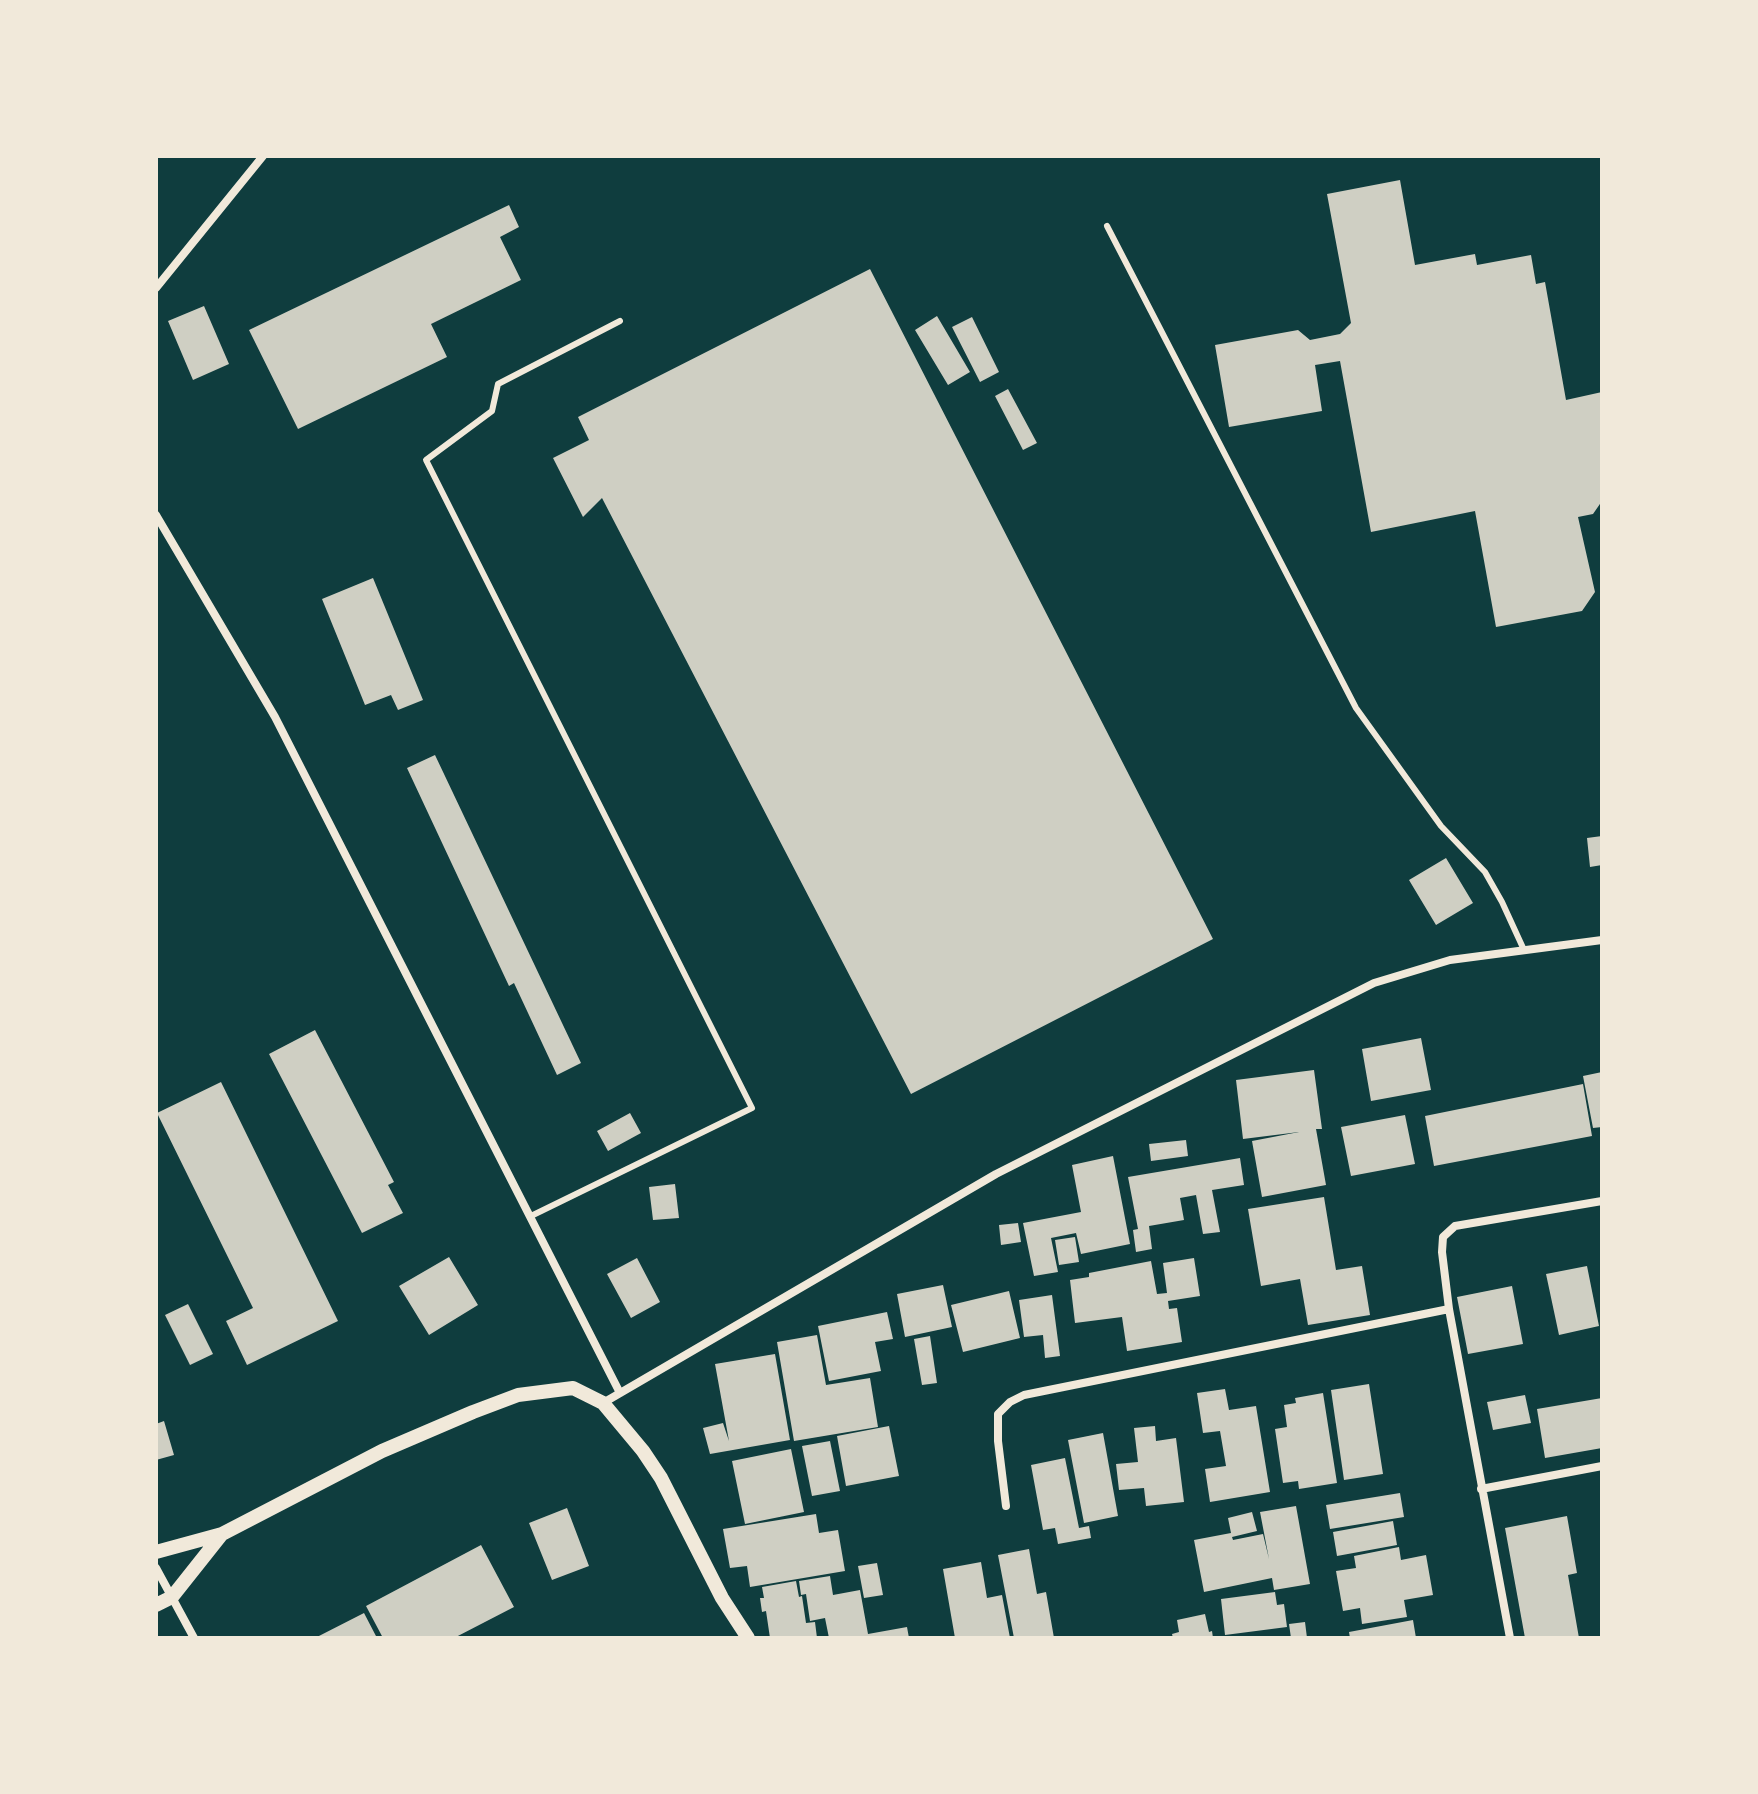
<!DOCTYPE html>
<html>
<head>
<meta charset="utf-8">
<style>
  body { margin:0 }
  #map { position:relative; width:1758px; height:1794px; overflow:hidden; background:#0f3d3e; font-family:Figtree,sans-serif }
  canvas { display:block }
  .frame { position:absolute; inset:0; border:158px solid #f1e9da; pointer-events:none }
</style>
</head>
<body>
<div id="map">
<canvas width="1758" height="1794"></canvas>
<div class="frame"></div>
</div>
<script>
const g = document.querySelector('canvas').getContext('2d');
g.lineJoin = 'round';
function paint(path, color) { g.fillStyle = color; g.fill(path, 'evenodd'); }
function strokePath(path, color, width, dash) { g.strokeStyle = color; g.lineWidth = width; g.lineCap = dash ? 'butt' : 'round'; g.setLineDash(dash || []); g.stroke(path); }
const building = new Path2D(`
  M 1400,180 L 1415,265 L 1475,254 L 1477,265 L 1531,255 L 1536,284 L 1545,282 L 1566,400 L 1602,392 L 1602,501 L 1593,514 L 1578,517 L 1595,592 L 1582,611 L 1496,627 L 1475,511 L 1371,532 L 1340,361 L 1315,365 L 1322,411 L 1229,427 L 1215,345 L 1298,330 L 1310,340 L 1340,334 L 1351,323 L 1327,194 Z
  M 509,205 L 519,227 L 500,237 L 521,280 L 431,324 L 447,357 L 298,429 L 249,330 Z
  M 870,269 L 1213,939 L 911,1094 L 602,498 L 583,517 L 553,458 L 589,440 L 578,417 Z
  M 204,306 L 229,364 L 193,380 L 168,321 Z
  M 937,316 L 970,372 L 948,385 L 915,330 Z
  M 972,317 L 999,372 L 980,382 L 952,327 Z
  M 1008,389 L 1037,443 L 1023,450 L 995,396 Z
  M 373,578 L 423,700 L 398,710 L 391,695 L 365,705 L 322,599 Z
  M 435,755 L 581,1063 L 557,1075 L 514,983 L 509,986 L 407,768 Z
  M 1602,836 L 1602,865 L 1590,867 L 1587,838 Z
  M 1446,858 L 1473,903 L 1436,925 L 1409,880 Z
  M 315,1030 L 394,1182 L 388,1185 L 403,1213 L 362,1233 L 269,1054 Z
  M 1421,1038 L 1431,1090 L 1371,1101 L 1362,1049 Z
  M 1314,1070 L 1322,1129 L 1316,1129 L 1326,1185 L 1262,1197 L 1252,1141 L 1299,1132 L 1243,1139 L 1236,1080 Z
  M 1602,1072 L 1602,1127 L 1593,1128 L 1583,1076 Z
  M 221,1082 L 338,1321 L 247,1365 L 226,1321 L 253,1308 L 157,1113 Z
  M 1583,1084 L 1592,1136 L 1434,1166 L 1425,1116 Z
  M 630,1113 L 641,1133 L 608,1151 L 597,1131 Z
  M 1405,1115 L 1415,1164 L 1351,1176 L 1341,1127 Z
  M 1186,1140 L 1188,1156 L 1151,1161 L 1149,1144 Z
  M 1113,1156 L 1130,1244 L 1081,1254 L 1076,1233 L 1051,1238 L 1058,1272 L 1034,1276 L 1023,1223 L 1081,1212 L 1072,1165 Z
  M 1240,1158 L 1244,1185 L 1212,1190 L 1220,1232 L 1203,1234 L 1196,1195 L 1180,1198 L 1184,1220 L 1149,1226 L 1152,1249 L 1136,1252 L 1133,1230 L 1138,1229 L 1128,1177 Z
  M 675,1184 L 679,1218 L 653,1220 L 649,1187 Z
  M 1324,1197 L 1336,1270 L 1362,1266 L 1370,1315 L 1308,1325 L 1300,1279 L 1261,1286 L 1248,1209 Z
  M 1018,1223 L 1021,1242 L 1001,1245 L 999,1225 Z
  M 1075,1237 L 1079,1262 L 1059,1265 L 1055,1240 Z
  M 449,1257 L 478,1305 L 429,1335 L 399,1286 Z
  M 637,1258 L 660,1302 L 631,1318 L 607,1274 Z
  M 1194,1258 L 1200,1296 L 1168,1301 L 1169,1309 L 1177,1308 L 1182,1342 L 1127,1351 L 1122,1317 L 1075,1323 L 1070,1280 L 1089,1277 L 1089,1273 L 1151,1261 L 1157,1294 L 1167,1293 L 1163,1263 Z
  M 1587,1266 L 1599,1326 L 1559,1335 L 1546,1274 Z
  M 943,1285 L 952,1327 L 905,1337 L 897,1294 Z
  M 1512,1286 L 1523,1344 L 1468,1354 L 1457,1297 Z
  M 1009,1291 L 1020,1338 L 963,1352 L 951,1305 Z
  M 1052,1295 L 1060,1356 L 1045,1358 L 1043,1335 L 1024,1337 L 1019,1300 Z
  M 188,1304 L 213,1354 L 190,1365 L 165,1315 Z
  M 887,1312 L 893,1339 L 875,1342 L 881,1371 L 829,1381 L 818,1326 Z
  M 817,1335 L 826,1385 L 870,1378 L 878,1427 L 794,1441 L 777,1342 Z
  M 930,1336 L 937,1383 L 922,1385 L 914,1339 Z
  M 775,1354 L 790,1440 L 710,1454 L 703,1428 L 723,1423 L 729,1441 L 715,1364 Z
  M 1369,1384 L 1383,1474 L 1344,1480 L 1331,1390 Z
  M 1225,1389 L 1229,1410 L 1256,1406 L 1270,1492 L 1210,1502 L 1205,1469 L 1226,1466 L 1220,1431 L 1203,1433 L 1197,1393 Z
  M 1323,1393 L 1337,1483 L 1299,1489 L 1298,1481 L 1283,1483 L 1275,1429 L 1287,1427 L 1284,1405 L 1296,1403 L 1295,1398 Z
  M 1525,1395 L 1531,1423 L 1493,1430 L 1487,1402 Z
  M 1602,1398 L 1602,1448 L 1545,1458 L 1537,1409 Z
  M 164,1421 L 174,1455 L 156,1460 L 156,1424 Z
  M 889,1426 L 899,1476 L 846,1486 L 837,1436 Z
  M 1155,1426 L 1156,1441 L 1176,1438 L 1184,1502 L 1146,1506 L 1144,1488 L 1119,1490 L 1116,1464 L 1138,1462 L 1134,1428 Z
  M 1103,1433 L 1118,1516 L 1084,1523 L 1068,1440 Z
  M 830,1441 L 840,1491 L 812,1496 L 802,1446 Z
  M 791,1449 L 804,1512 L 745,1524 L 732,1461 Z
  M 1065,1458 L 1079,1528 L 1089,1526 L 1091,1538 L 1058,1544 L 1055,1528 L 1043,1530 L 1031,1465 Z
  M 1400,1493 L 1404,1517 L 1330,1529 L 1326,1505 Z
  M 1296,1506 L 1310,1584 L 1274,1590 L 1272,1578 L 1204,1592 L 1194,1540 L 1231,1533 L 1228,1518 L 1252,1512 L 1257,1531 L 1232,1537 L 1233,1540 L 1263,1534 L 1269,1559 L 1260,1512 Z
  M 567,1508 L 589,1566 L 552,1580 L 529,1523 Z
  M 816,1514 L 819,1533 L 838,1530 L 845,1571 L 750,1587 L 747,1566 L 730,1568 L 723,1529 Z
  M 1567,1516 L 1577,1573 L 1568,1575 L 1579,1638 L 1525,1638 L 1505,1528 Z
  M 1393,1521 L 1397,1545 L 1337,1556 L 1333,1532 Z
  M 481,1545 L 514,1607 L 454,1638 L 383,1638 L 366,1606 Z
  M 1399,1547 L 1401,1560 L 1426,1555 L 1433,1595 L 1404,1600 L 1407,1617 L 1362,1624 L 1360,1608 L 1343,1611 L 1336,1571 L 1356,1568 L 1354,1556 Z
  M 1029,1549 L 1037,1594 L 1046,1592 L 1054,1638 L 1014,1638 L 998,1555 Z
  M 981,1562 L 987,1598 L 1002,1595 L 1010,1638 L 955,1638 L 943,1569 Z
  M 877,1563 L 883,1595 L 864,1598 L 858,1566 Z
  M 830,1576 L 833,1595 L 860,1590 L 868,1634 L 907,1627 L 909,1638 L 829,1638 L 825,1618 L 810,1621 L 806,1594 L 801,1595 L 799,1581 Z
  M 796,1581 L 799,1597 L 802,1596 L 806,1623 L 815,1622 L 817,1638 L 770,1638 L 766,1611 L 762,1612 L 760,1598 L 764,1598 L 762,1587 Z
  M 1275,1592 L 1277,1605 L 1284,1604 L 1287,1627 L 1225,1635 L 1221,1599 Z
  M 364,1613 L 377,1638 L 315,1638 Z
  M 1205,1614 L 1209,1632 L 1212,1631 L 1213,1638 L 1173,1638 L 1172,1634 L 1179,1632 L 1177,1620 Z
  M 1413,1620 L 1416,1638 L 1350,1638 L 1349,1632 Z
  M 1305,1622 L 1307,1638 L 1291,1638 L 1289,1624 Z`);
const service = new Path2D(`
  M 1107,226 L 1356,708 L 1441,826 L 1485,872 L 1502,902 L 1524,950
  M 531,1216 L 752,1108 L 426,460 L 492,411 L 498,384 L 620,321`);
const minor = new Path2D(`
  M 156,288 L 263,156
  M 156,515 L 275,717 L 620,1393
  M 603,1403 L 996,1174 L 1374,983 L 1450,960 L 1602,940
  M 1481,1489 L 1602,1466
  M 1006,1506 L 998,1441 L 998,1414 L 1010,1402 L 1024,1395 L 1449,1309
  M 156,1568 L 194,1638
  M 1510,1638 L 1449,1309 L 1442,1252 L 1443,1237 L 1455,1226 L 1602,1201`);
const tertiary = new Path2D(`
  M 156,1552 L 222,1534 L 382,1451 L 473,1412 L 518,1395 L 573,1388 L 603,1403 L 643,1451 L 661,1478 L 722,1598 L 748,1638
  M 156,1605 L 172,1597 L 222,1534`);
paint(building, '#cfcfc3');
strokePath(service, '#f1e9da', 6);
strokePath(minor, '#f1e9da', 8);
strokePath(tertiary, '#f1e9da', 14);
</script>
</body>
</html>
